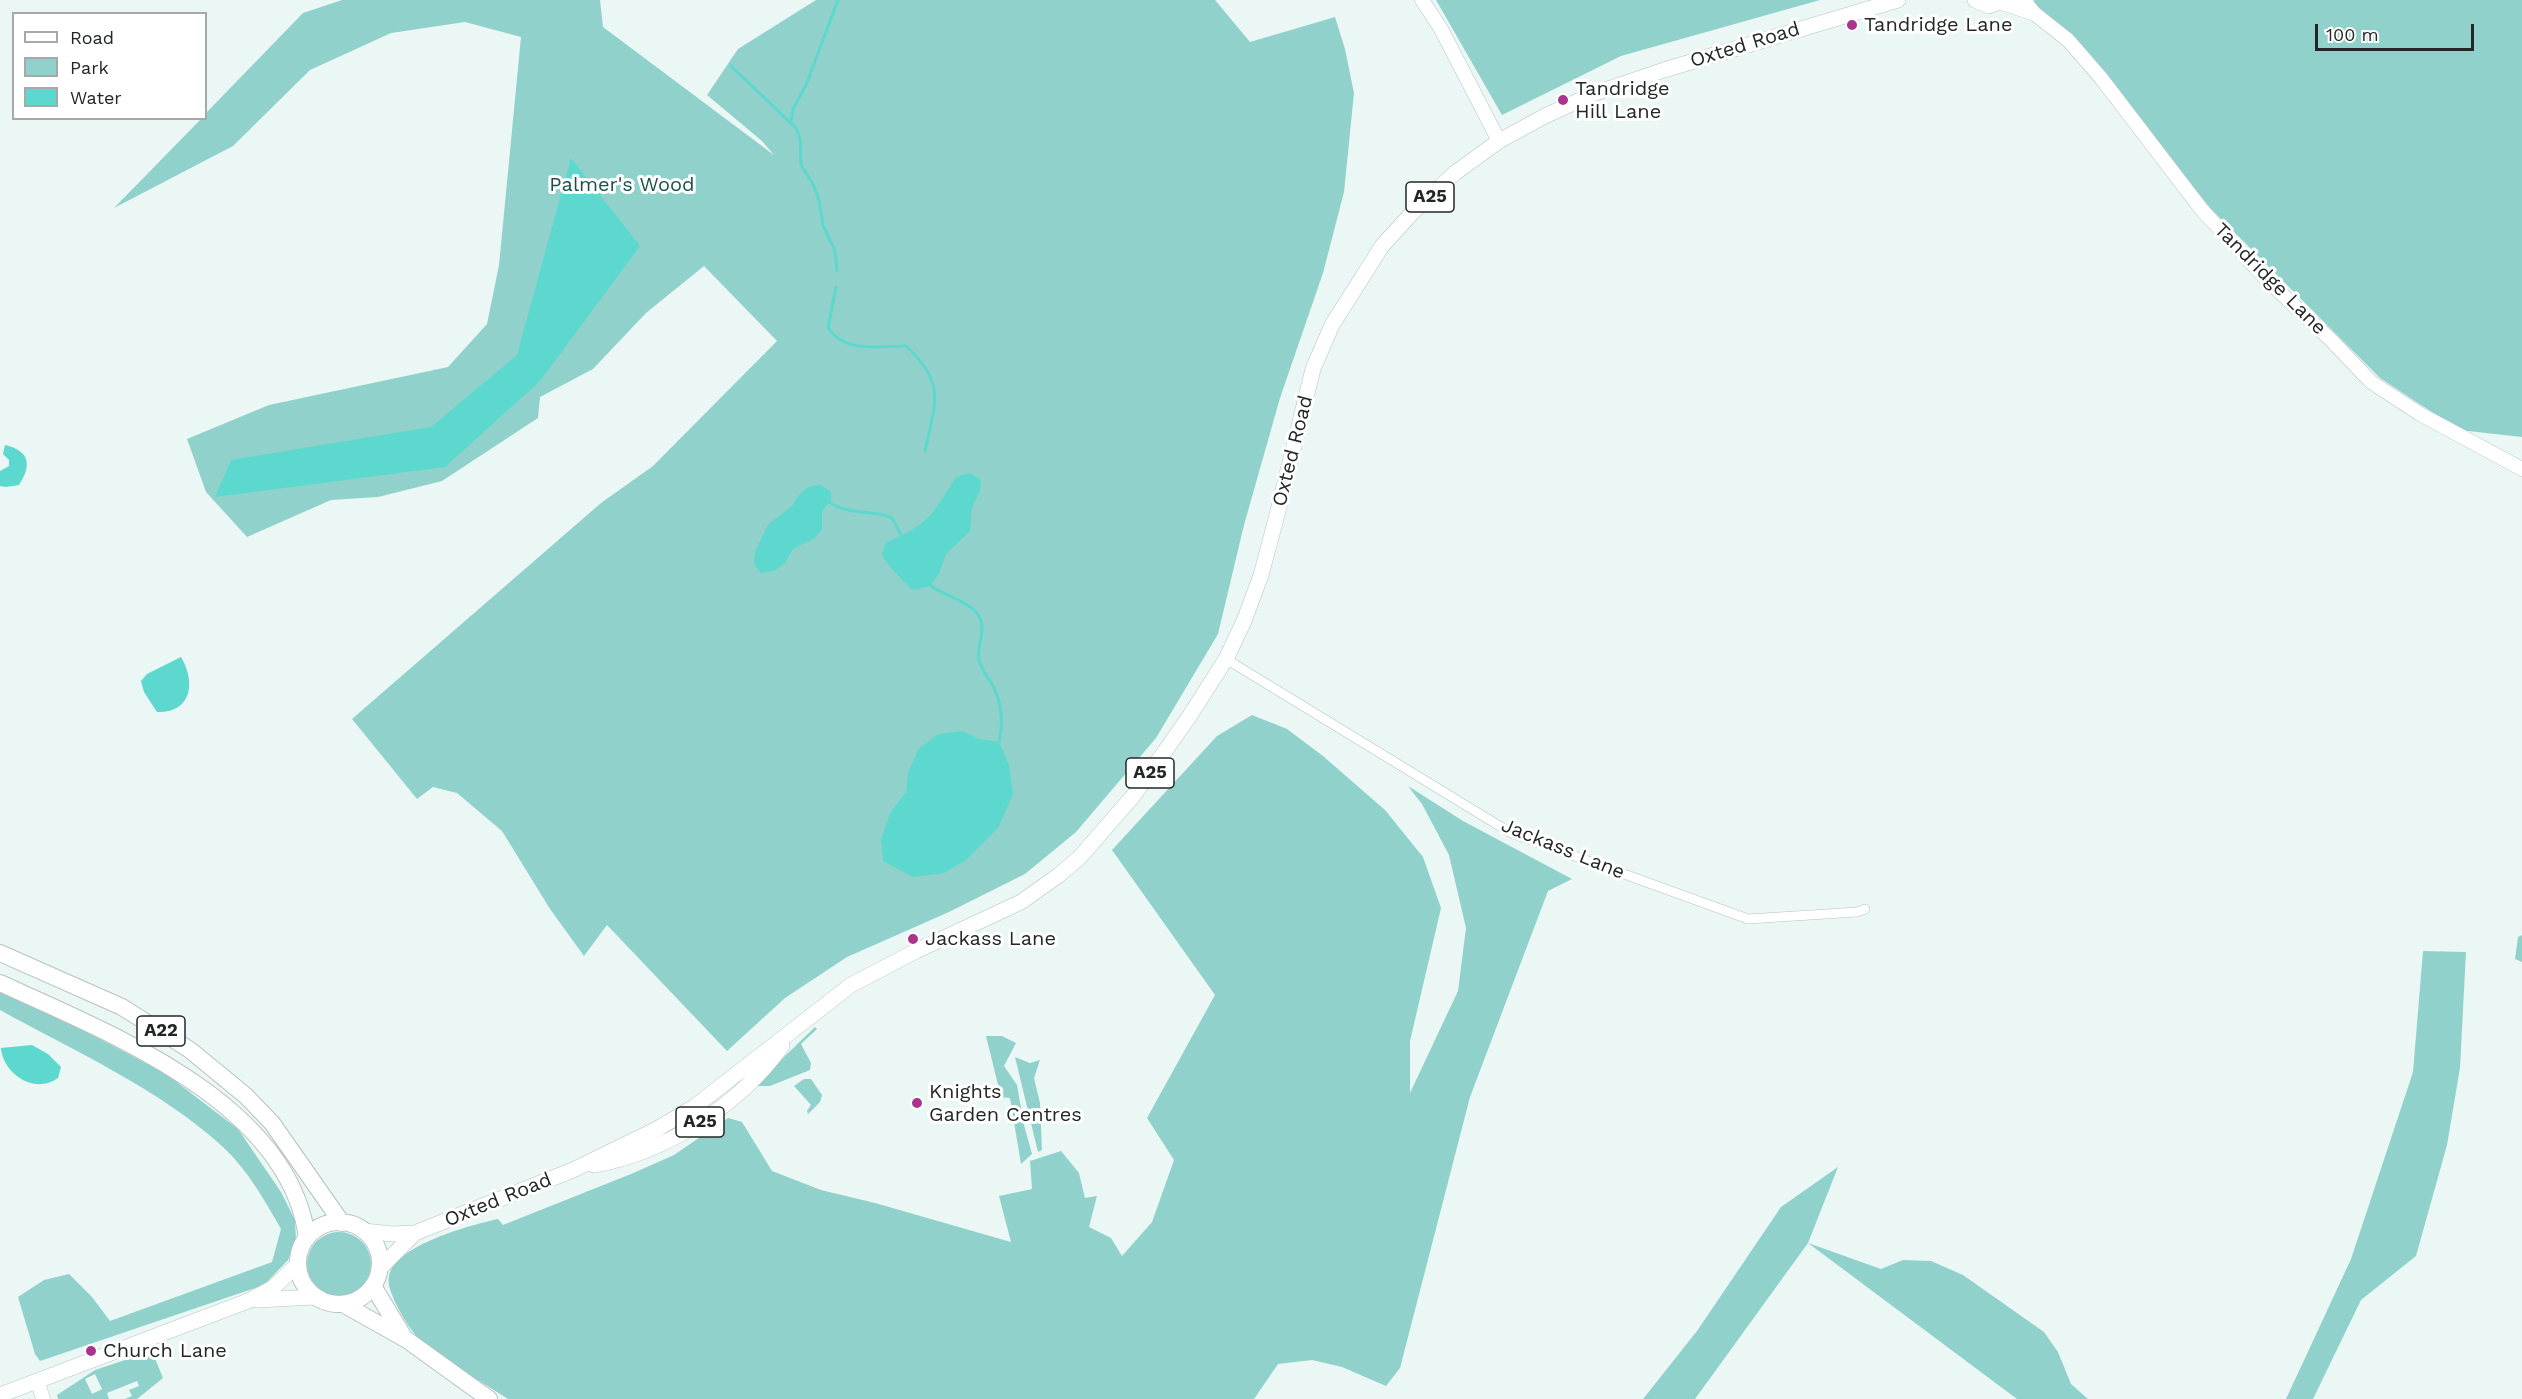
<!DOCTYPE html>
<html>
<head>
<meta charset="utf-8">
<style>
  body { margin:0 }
  #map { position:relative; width:2522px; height:1399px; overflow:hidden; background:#eaf7f5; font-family:"Work Sans",sans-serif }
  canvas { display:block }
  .legend { position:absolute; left:12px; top:12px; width:195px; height:108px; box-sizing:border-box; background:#fff; border:2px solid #a7a9a8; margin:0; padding:8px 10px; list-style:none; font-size:18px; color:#222726 }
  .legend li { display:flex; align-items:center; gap:12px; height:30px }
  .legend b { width:30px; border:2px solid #a7a9a8 }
  .scale { position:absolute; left:2315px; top:24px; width:159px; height:27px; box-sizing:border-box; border:3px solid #222726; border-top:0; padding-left:8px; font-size:18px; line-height:21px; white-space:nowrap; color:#222726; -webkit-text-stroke:4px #fff; paint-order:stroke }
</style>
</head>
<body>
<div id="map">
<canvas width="2522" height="1399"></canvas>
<ul class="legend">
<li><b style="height:8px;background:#fff"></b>Road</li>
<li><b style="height:16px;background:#90d2cb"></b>Park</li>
<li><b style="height:16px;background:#5dd8ce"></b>Water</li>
</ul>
<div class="scale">100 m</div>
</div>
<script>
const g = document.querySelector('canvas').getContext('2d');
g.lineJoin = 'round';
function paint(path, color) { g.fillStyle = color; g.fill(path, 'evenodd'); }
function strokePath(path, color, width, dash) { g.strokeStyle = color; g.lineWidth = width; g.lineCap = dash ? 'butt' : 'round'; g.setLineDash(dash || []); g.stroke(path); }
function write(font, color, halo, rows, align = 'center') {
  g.font = font + ' "Work Sans",sans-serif'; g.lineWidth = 6; g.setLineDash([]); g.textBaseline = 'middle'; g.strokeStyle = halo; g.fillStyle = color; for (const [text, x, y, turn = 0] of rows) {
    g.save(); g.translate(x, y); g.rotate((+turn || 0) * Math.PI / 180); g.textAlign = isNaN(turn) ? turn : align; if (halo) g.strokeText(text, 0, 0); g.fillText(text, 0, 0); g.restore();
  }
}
const green = new Path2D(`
  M 342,0 L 600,0 L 603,27 L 774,155 L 762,141 L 707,95 L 738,49 L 816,0 L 1215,0 L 1250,42 L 1335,17 L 1345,49 L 1354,93 L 1344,192 L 1323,273 L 1280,398 L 1244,525 L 1218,634 L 1156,738 L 1076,832 L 1025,874 L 949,912 L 847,957 L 785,998 L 727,1051 L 607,925 L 584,956 L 550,909 L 502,831 L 457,793 L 433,787 L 417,799 L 352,719 L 601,503 L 653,466 L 777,341 L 704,266 L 646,313 L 593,369 L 540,397 L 538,418 L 442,481 L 378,497 L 331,500 L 247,537 L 206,492 L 187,439 L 269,405 L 448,367 L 487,324 L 499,265 L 521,37 L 465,22 L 391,33 L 310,70 L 233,146 L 114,208 L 201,119 L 206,118 L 206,113 L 303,13 Z
  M 1436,0 L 1820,0 L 1621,56 L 1502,115 Z
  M 2034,0 L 2522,0 L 2522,437 L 2459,430 L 2380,378 L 2211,209 L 2102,74 L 2035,4 Z
  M 1252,715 L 1287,729 L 1323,756 L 1385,810 L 1423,857 L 1441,908 L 1410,1041 L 1410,1093 L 1458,991 L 1466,928 L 1449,855 L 1422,804 L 1408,786 L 1463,821 L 1572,879 L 1548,891 L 1470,1097 L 1400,1368 L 1386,1386 L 1342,1367 L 1312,1360 L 1278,1364 L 1254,1399 L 508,1399 C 480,1381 450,1364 424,1343 C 412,1334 402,1316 395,1302 C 392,1294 387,1285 389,1276 C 395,1245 471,1225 498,1219 L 503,1225 L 631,1174 L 674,1155 L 728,1118 L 742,1122 L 772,1171 L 821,1190 L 875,1203 L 1011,1242 L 999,1196 L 1032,1189 L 1030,1161 L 1061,1151 L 1079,1173 L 1085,1198 L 1097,1196 L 1089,1227 L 1111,1238 L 1122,1256 L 1152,1222 L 1174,1160 L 1147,1118 L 1215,995 L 1112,850 L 1217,736 Z
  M 2522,935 L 2522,962 L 2515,959 L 2518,937 Z
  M 2423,951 L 2466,952 L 2460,1068 L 2447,1145 L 2416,1256 L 2361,1300 L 2313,1399 L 2286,1399 L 2351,1259 L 2413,1072 Z
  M 0,992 L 66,1021 L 166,1074 L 238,1129 L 281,1192 L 295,1220 L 296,1240 L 288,1260 L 264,1285 L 40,1361 L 35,1354 L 18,1297 L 44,1280 L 69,1274 L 92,1297 L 110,1321 L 272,1262 L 281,1229 C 265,1201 247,1169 223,1147 C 160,1089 74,1051 0,1010 Z
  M 815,1027 L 817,1029 L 801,1044 L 811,1063 L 810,1070 L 770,1086 L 754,1086 Z
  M 986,1036 L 1002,1036 L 1016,1043 L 1004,1066 L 1017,1085 L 1024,1125 L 1032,1154 L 1021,1164 L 1010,1098 L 1001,1097 Z
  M 1015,1057 L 1030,1063 L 1040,1060 L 1034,1078 L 1040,1103 L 1042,1150 L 1038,1152 Z
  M 804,1079 L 811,1079 L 822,1095 L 820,1102 L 808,1114 L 807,1111 L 811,1105 L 794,1086 Z
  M 1838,1167 L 1808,1243 L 1881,1269 L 1903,1260 L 1931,1261 L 1963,1275 L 2044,1332 L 2058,1352 L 2071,1384 L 2088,1399 L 2017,1399 L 1808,1243 L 1695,1399 L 1643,1399 L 1697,1331 L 1781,1207 Z
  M307 1264a32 32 0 1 1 64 0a32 32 0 1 1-64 0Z
  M 152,1351 L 163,1378 L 137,1399 L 125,1399 L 132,1396 L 129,1390 L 139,1386 L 137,1381 L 107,1393 L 109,1399 L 58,1399 L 57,1395 L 95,1370 ZM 95,1374 L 102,1389 L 92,1394 L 85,1379 Z`);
const water = new Path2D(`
  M 571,158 L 640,246 L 540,381 L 445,467 L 215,497 L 231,460 L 431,427 L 517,355 Z
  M 5,445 C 30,451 32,465 19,485 L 6,487 L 0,486 L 0,471 L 9,466 L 9,460 L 3,454 Z
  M 970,473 L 981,480 L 980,490 L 972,508 L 970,531 L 946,554 L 940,571 L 931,586 L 912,590 L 890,567 L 882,555 L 886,542 C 928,526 933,514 956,477 Z
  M 821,485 L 831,492 L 831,500 L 822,511 L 822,529 L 815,538 L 793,549 L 785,563 L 774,571 L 761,573 L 754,564 L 755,552 L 768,525 L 793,505 L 798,496 L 808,487 Z
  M 181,657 C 196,682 192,713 157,712 L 144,692 L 141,681 L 147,674 Z
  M 962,731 L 979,739 L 999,742 L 1009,765 L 1013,794 L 998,828 L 966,860 L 944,873 L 913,877 L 883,861 L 881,839 L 890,813 L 906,792 L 908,772 L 919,748 L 939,734 Z
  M 32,1045 L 48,1054 L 61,1067 L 58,1078 C 35,1095 3,1074 1,1048 Z`);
const stream = new Path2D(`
  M 731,66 L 796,128 L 800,138 L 801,165 L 813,184 L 819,200 L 823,225 L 835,251 L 837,270
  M 791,121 L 793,109 L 806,85 L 838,0
  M 836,287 L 828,328 C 846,354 878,346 906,346 C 947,384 935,403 925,451
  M 829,502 C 850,516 871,509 892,518 L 902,536
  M 931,586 C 944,595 964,600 975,611 C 990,626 976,643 979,660 C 981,669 987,676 992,684 C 1002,703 1004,721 999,742`);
const street = new Path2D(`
  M 1226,659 L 1511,833 L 1748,919 L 1857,912 L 1865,909`);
const secondary = new Path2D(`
  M 1422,0 L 1441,29 L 1499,141
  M 2023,0 L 2035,14 L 2068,40 L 2101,78 L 2202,210 L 2270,283 L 2331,340 L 2371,382 L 2420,414 L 2522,469
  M 2002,3 L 2035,14
  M 38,1382 L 43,1399`);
const primary = new Path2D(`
  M 1975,0 L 1989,6 L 2005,0
  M 594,1165 C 666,1153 739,1105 782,1046
  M 364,1231 L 392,1234 L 415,1233 L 573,1170 L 657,1129 L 694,1107 L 851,985 L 916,951 L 1021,902 L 1059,875 L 1080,857 L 1134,795 L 1189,717 L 1226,659 L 1244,621 L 1261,575 L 1276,519 L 1313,369 L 1332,325 L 1382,246 L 1413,212 L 1455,173 L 1499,141 L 1545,116 L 1593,94 L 1664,70 L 1898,0
  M 380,1268 L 415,1233
  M 257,1300 L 315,1297
  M 0,1395 L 248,1301 L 274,1287 L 298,1264`);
const highway = new Path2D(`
  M 0,953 L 122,1007 L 190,1050 L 246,1096 L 272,1123 L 342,1223
  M 0,983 C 109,1033 290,1103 307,1238
  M298 1263a41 41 0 1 1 82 0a41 41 0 1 1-82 0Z
  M 373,1286 L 402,1334
  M 343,1304 L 407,1340 L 489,1399`);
const markers = [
  [1852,25,6,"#aa348c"],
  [1563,100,6,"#aa348c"],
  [913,939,6,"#aa348c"],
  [917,1103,6,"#aa348c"],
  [91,1351,6,"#aa348c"]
];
const shields = [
  [1430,197,48],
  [1150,773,48],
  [161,1031,48],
  [700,1122,48]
];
const shieldNames = [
  ["A25",1430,197],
  ["A25",1150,773],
  ["A22",161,1031],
  ["A25",700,1122]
];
const poiNames = [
  ["Tandridge Lane",1864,25],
  ["Tandridge",1575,89],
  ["Hill Lane",1575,112],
  ["Jackass Lane",925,939],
  ["Knights",929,1092],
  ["Garden Centres",929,1115],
  ["Church Lane",103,1351]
];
const streetNames = [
  ["Oxted Road",1745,45,-17],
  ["Tandridge Lane",2270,279,45],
  ["Oxted Road",1293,451,-76],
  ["Jackass Lane",1563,849,22],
  ["Oxted Road",498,1200,-22]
];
const parkNames = [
  ["Palmer's Wood",622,185]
];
paint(green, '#90d2cb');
paint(water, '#5dd8ce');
strokePath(stream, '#5dd8ce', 3);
strokePath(street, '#b6c2c0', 10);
strokePath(secondary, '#b6c2c0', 15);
strokePath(primary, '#b6c2c0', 16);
strokePath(highway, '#b6c2c0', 18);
strokePath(street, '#fff', 9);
strokePath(secondary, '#fff', 14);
strokePath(primary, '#fff', 15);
strokePath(highway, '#fff', 16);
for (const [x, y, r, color] of markers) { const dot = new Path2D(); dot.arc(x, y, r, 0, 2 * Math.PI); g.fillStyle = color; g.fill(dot); strokePath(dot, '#fff', 2); }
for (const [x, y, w] of shields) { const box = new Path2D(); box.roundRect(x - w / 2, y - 15, w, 30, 4.5); g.fillStyle = '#fff'; g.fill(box); strokePath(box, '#222726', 1.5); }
write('bold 18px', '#222726', null, shieldNames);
write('20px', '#222726', '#fff', poiNames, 'left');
write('20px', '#222726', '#fff', streetNames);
write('20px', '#1a504b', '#fff', parkNames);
</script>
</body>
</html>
